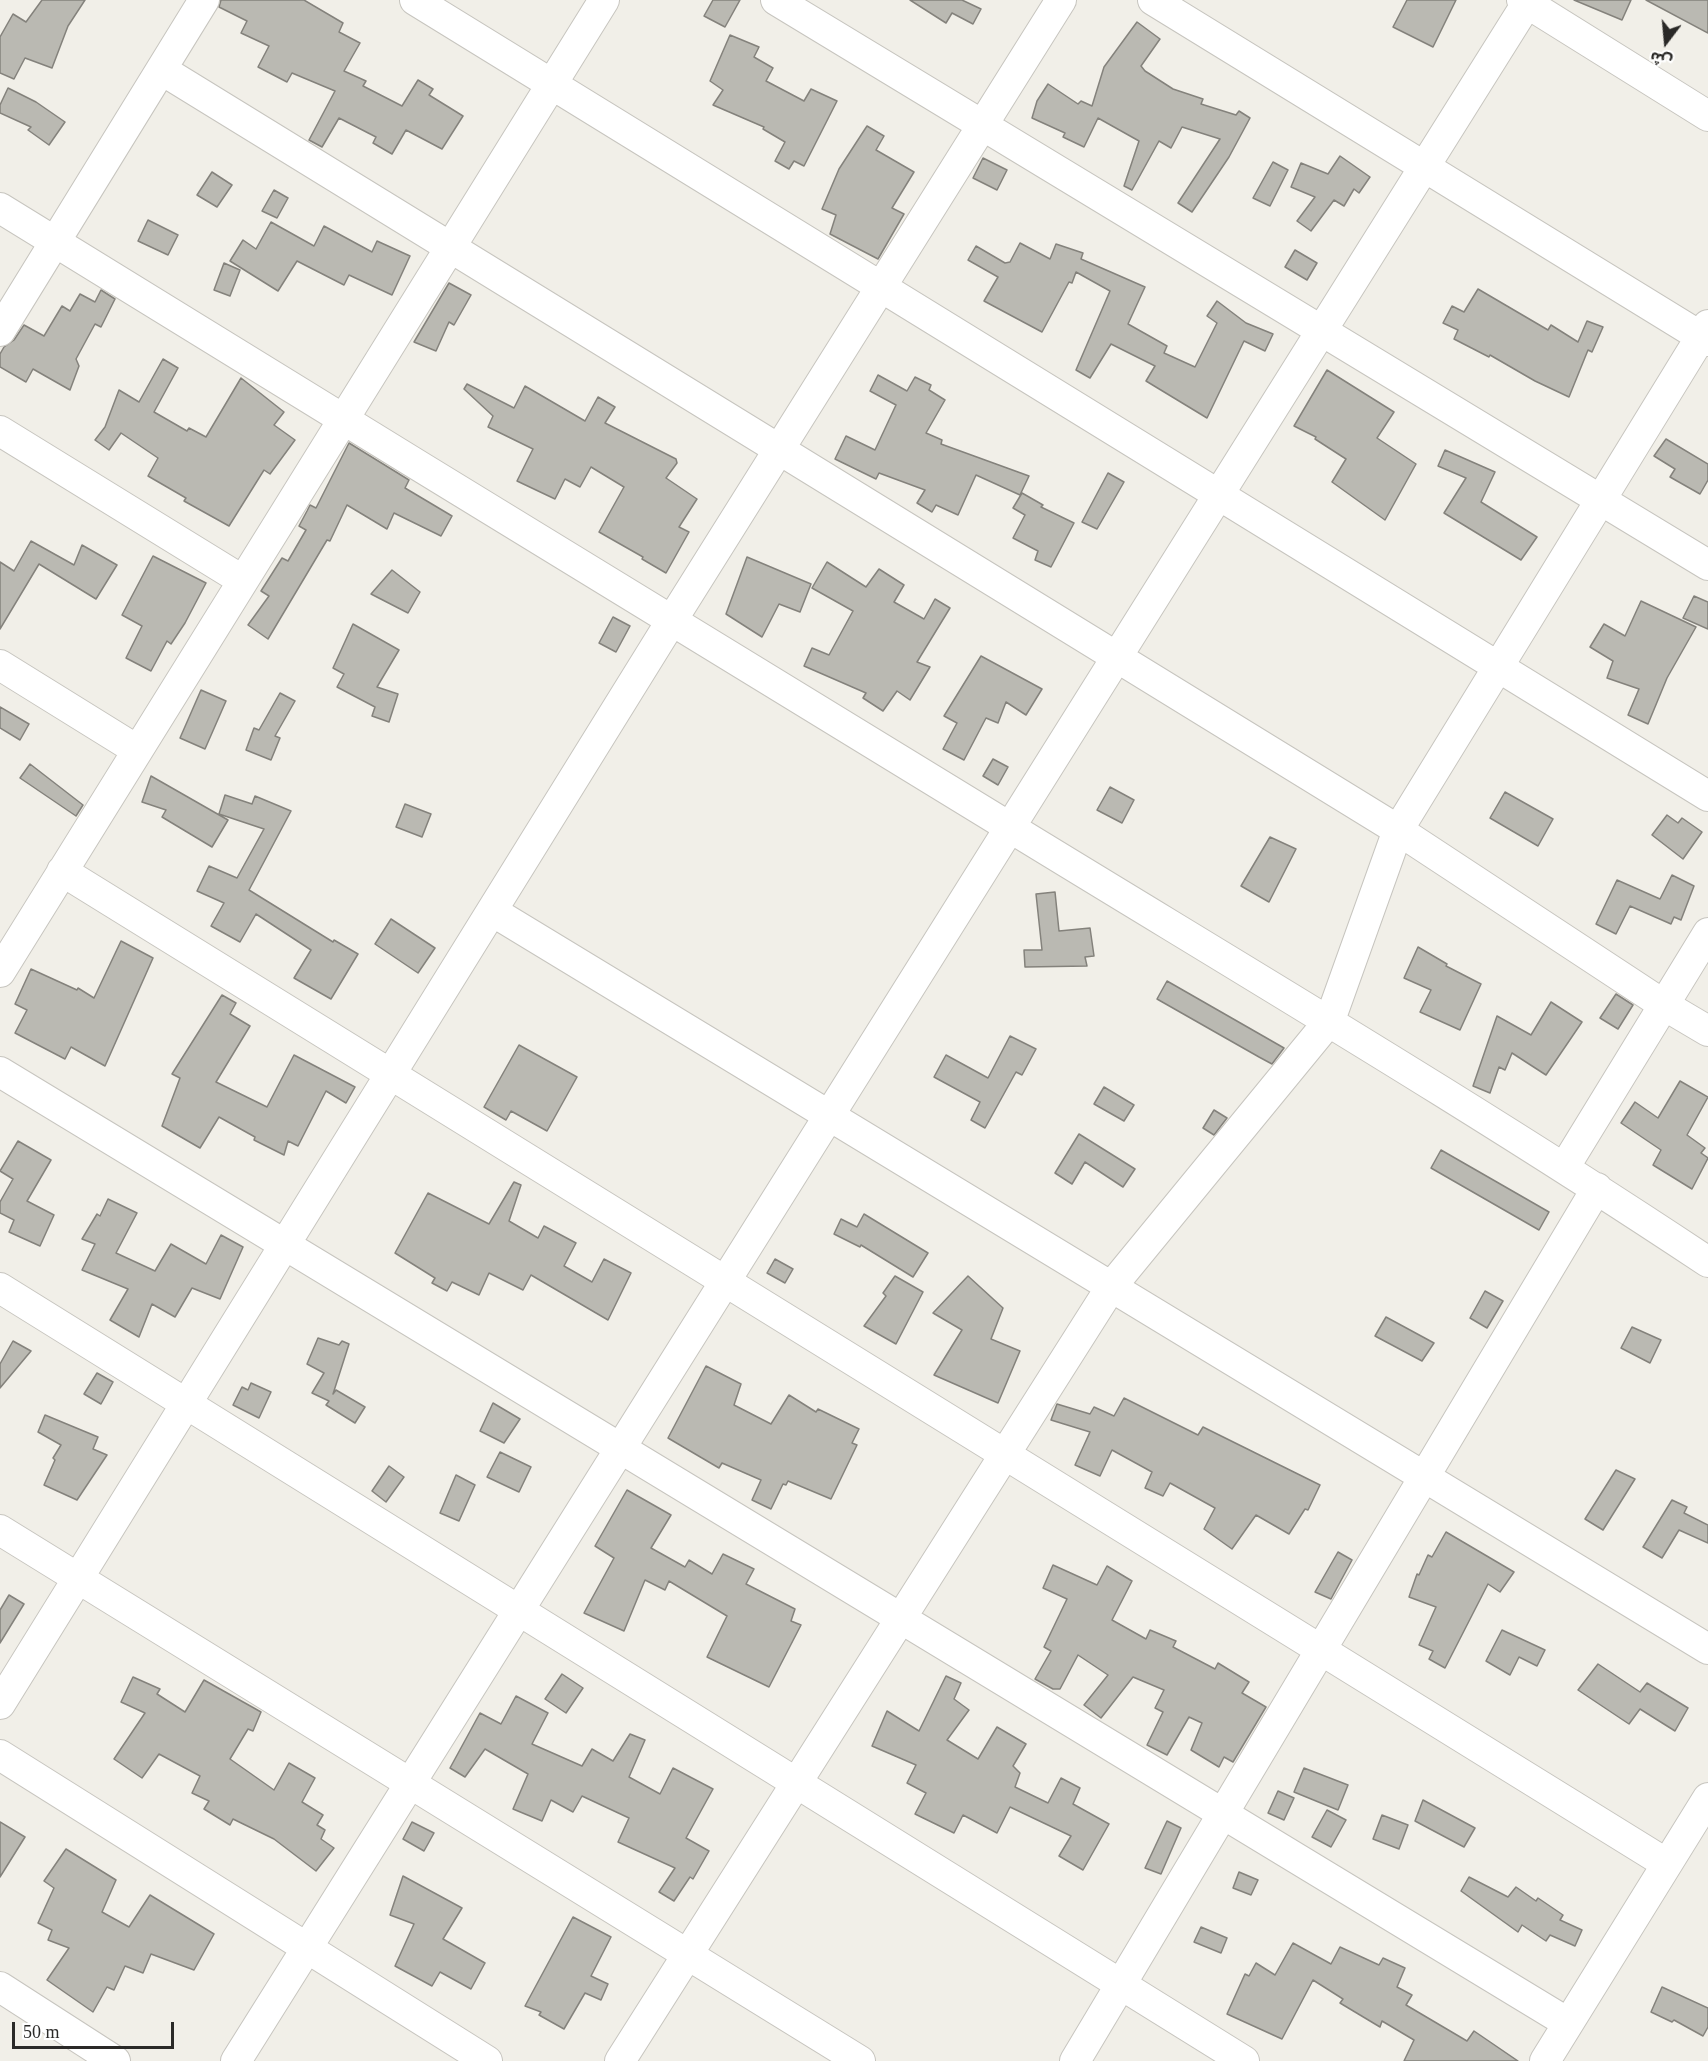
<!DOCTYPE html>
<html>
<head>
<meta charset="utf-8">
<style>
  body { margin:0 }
  #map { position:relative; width:1708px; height:2061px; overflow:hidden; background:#f1efe8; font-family:"Times New Roman","Noto Sans Arabic",serif }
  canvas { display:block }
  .north { position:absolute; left:1636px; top:12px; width:60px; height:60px; -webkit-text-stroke:4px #fff; paint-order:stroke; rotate:196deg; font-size:16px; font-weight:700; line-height:24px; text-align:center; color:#2a2927 }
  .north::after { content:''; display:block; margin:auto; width:21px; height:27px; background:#2a2927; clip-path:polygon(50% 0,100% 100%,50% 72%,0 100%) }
  .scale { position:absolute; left:12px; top:2022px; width:162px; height:27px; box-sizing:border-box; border:3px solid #2a2927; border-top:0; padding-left:8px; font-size:18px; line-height:21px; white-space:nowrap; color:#2a2927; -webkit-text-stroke:4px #fff; paint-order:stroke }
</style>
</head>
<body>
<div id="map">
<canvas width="1708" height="2061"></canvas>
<div class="north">ش</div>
<div class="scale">50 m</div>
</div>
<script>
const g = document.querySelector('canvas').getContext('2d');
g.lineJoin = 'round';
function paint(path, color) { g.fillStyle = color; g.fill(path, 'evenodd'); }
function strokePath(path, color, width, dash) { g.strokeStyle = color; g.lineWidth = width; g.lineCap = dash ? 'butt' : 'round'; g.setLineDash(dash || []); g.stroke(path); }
const building = new Path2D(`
  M 42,0 L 85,0 L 68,26 L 52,68 L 25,58 L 14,79 L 0,73 L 0,37 L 13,14 L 26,22 Z
  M 221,0 L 304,0 L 343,23 L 339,32 L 360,43 L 344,71 L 366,81 L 363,86 L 402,106 L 418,80 L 433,89 L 429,95 L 463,116 L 442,149 L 406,130 L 392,154 L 373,143 L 376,137 L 339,118 L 322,147 L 309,140 L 335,91 L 292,73 L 287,82 L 258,67 L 269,46 L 241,33 L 247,21 L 219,7 Z
  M 713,0 L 740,0 L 725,27 L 704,16 Z
  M 910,0 L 962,0 L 981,9 L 973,24 L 952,13 L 946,23 Z
  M 1407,0 L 1456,0 L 1433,47 L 1393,27 Z
  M 1574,0 L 1631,0 L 1622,20 Z
  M 1646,0 L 1708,0 L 1708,33 Z
  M 1137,22 L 1160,39 L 1141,66 L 1145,71 L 1173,89 L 1203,99 L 1201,104 L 1236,115 L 1239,111 L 1250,118 L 1229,157 L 1192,212 L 1178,203 L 1220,139 L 1182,127 L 1171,148 L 1159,141 L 1132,190 L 1124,186 L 1139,141 L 1098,118 L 1084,147 L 1063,137 L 1065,133 L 1032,118 L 1037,101 L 1048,84 L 1078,104 L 1081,101 L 1092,106 L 1104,67 Z
  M 730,35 L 759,47 L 754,57 L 773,68 L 766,81 L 804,101 L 811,89 L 837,101 L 804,166 L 794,161 L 789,169 L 775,161 L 785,142 L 763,129 L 764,127 L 713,105 L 723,90 L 710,81 Z
  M 8,88 L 36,102 L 65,122 L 49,145 L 28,130 L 31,127 L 0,113 L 0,105 Z
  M 867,126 L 884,136 L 876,150 L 914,172 L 892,208 L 904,214 L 878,259 L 830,234 L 836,215 L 822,209 L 839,169 Z
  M 1340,156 L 1370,177 L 1359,193 L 1354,189 L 1344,206 L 1334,200 L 1311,231 L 1297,221 L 1315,197 L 1291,187 L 1301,163 L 1328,174 Z
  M 983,158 L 1007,170 L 997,190 L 973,178 Z
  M 1273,162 L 1288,170 L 1270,206 L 1253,198 Z
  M 212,172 L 232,185 L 217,207 L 197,195 Z
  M 274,190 L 288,198 L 277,218 L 262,211 Z
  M 148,220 L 178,235 L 168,255 L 138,241 Z
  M 271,222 L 314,246 L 324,226 L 372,252 L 377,241 L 410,256 L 392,295 L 349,275 L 344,285 L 297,261 L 278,291 L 230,261 L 243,240 L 256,249 Z
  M 1020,243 L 1050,259 L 1056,244 L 1083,253 L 1081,259 L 1145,287 L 1128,324 L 1167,346 L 1164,353 L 1195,367 L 1217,323 L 1207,316 L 1217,301 L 1246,323 L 1273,334 L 1265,351 L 1244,341 L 1207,418 L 1146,381 L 1155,366 L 1111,344 L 1090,378 L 1076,370 L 1110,291 L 1076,272 L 1072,283 L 1069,282 L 1042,332 L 984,301 L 998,277 L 968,260 L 976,246 L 1005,263 L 1010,262 Z
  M 1295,250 L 1317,263 L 1307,280 L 1285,267 Z
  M 224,263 L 240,270 L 230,296 L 214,290 Z
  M 449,283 L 471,295 L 454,325 L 449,322 L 436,351 L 414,342 Z
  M 1478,289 L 1548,330 L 1551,325 L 1578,342 L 1587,321 L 1603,327 L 1592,352 L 1588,350 L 1569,397 L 1535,381 L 1490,355 L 1489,357 L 1454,339 L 1458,330 L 1443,323 L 1452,306 L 1464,312 Z
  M 101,290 L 115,299 L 101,327 L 95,324 L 76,359 L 79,366 L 70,390 L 33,369 L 26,382 L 0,367 L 0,354 L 4,347 L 14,340 L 24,325 L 44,336 L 62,306 L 70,311 L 80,294 L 95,302 Z
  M 163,359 L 178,368 L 154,412 L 187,431 L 189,428 L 206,437 L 241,378 L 284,412 L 274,425 L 295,440 L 270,474 L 264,470 L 229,526 L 184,501 L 186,498 L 148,476 L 158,458 L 121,433 L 109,450 L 95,440 L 105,427 L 119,390 L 139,402 Z
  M 1327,370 L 1394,412 L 1377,438 L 1416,464 L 1385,520 L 1332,482 L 1346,459 L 1315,439 L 1316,437 L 1294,426 Z
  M 878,375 L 907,391 L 915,377 L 931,385 L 929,390 L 945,400 L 926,433 L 942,440 L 941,444 L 1029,476 L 1020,495 L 976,475 L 958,515 L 936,505 L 932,512 L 917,503 L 925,490 L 879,473 L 876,479 L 835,459 L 846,436 L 875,450 L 896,405 L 870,391 Z
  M 467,384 L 514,408 L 525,386 L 585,421 L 598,397 L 615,407 L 605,423 L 676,459 L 677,463 L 666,478 L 697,499 L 679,527 L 689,532 L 666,573 L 642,559 L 643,557 L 599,532 L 624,487 L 591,467 L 580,487 L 565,479 L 555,499 L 517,481 L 533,449 L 488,427 L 493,416 L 464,389 Z
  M 1666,439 L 1708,464 L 1708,480 L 1700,494 L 1670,477 L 1675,469 L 1654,456 Z
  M 349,443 L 409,480 L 405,488 L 452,516 L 441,536 L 394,513 L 387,529 L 347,505 L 330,541 L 327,540 L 268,639 L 248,625 L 269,596 L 261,591 L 282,558 L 288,561 L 306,530 L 299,526 L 307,511 L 310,505 L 316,508 Z
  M 1445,450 L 1495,472 L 1481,502 L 1537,537 L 1521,560 L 1444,513 L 1466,478 L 1438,466 Z
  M 1108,473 L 1124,482 L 1097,529 L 1082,522 Z
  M 1022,493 L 1043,505 L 1041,507 L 1074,523 L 1051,567 L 1035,560 L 1038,551 L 1013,538 L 1025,515 L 1013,508 Z
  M 31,541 L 74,565 L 82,545 L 117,565 L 96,599 L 39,564 L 0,629 L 0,562 L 14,571 Z
  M 153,556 L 206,583 L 185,623 L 171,644 L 167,641 L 151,671 L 126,658 L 142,626 L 122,615 Z
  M 747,557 L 811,584 L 800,612 L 779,604 L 762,637 L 726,614 Z
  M 827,562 L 866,587 L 879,569 L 904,585 L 894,602 L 924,619 L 935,599 L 950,608 L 917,662 L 930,667 L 910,700 L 897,691 L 883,711 L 863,698 L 866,693 L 804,666 L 812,648 L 829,655 L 853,611 L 812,588 Z
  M 392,570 L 420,592 L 408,613 L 371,594 Z
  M 1694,596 L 1708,602 L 1708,629 L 1683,618 Z
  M 1641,601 L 1696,627 L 1667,678 L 1648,724 L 1628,715 L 1639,689 L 1607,678 L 1613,661 L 1590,647 L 1604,624 L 1625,636 Z
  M 613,617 L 630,626 L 616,652 L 599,643 Z
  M 353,624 L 399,650 L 377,687 L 398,694 L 389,722 L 372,716 L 375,707 L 337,687 L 344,674 L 333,668 Z
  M 981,656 L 1042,689 L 1026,715 L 1006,702 L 998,723 L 986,718 L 964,760 L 943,749 L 957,723 L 944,716 Z
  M 201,690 L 226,701 L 205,749 L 180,738 Z
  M 280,693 L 295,701 L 275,736 L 280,738 L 271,760 L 246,750 L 254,728 L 259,730 Z
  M 0,707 L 29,724 L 20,740 L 0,728 Z
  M 993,759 L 1008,767 L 998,785 L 983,776 Z
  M 30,764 L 83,805 L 76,816 L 20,778 Z
  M 151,776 L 228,820 L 212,847 L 162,817 L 166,810 L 142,802 Z
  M 1110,787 L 1134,800 L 1122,823 L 1097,810 Z
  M 1505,792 L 1553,819 L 1538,846 L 1490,818 Z
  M 225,795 L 252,804 L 255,796 L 291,811 L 249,890 L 333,942 L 334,940 L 358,954 L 331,999 L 294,978 L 311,950 L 256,914 L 240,942 L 211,926 L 224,903 L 197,891 L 209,866 L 237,878 L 264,829 L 219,814 Z
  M 405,804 L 431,814 L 422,837 L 396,827 Z
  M 1667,815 L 1678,823 L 1682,818 L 1702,832 L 1683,859 L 1652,835 Z
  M 1270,837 L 1296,849 L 1269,902 L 1241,886 Z
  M 1672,875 L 1694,886 L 1681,920 L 1674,917 L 1671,924 L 1630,906 L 1616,934 L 1596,924 L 1617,880 L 1660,899 Z
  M 1055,892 L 1059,931 L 1090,928 L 1094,956 L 1085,957 L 1087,966 L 1025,967 L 1024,950 L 1042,950 L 1036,894 Z
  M 391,919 L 435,948 L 418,973 L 375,944 Z
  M 121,941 L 153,958 L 105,1066 L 71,1047 L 65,1059 L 15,1033 L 27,1010 L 15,1004 L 31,969 L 77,990 L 78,988 L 94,998 Z
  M 1418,947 L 1447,964 L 1446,966 L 1481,984 L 1460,1030 L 1420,1012 L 1431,990 L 1404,978 Z
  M 1167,981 L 1284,1048 L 1272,1064 L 1259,1057 L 1157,999 Z
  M 1616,994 L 1633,1005 L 1618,1029 L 1600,1018 Z
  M 222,995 L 236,1003 L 230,1014 L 250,1026 L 216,1082 L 267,1107 L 294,1055 L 355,1087 L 346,1103 L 326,1091 L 298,1146 L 288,1141 L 284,1155 L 254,1140 L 255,1137 L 219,1117 L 200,1148 L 162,1126 L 180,1078 L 172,1074 Z
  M 1551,1002 L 1582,1022 L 1546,1075 L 1512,1053 L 1505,1070 L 1499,1067 L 1490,1093 L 1473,1086 L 1497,1016 L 1531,1035 Z
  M 1010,1036 L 1036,1049 L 1022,1075 L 1016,1072 L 985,1128 L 971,1120 L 980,1102 L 934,1077 L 946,1055 L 988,1078 Z
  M 519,1045 L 577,1077 L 547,1131 L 511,1111 L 506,1120 L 484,1107 Z
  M 1680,1081 L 1708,1097 L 1687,1135 L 1705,1148 L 1701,1153 L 1708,1158 L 1692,1189 L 1653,1165 L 1661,1150 L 1621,1123 L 1635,1102 L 1658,1118 Z
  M 1104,1087 L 1134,1105 L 1124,1121 L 1094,1104 Z
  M 1214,1110 L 1227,1118 L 1214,1135 L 1203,1128 Z
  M 1079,1134 L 1135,1169 L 1123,1187 L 1085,1162 L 1072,1184 L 1055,1173 Z
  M 18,1141 L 51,1160 L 27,1201 L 54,1215 L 40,1246 L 9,1232 L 14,1220 L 0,1213 L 0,1202 L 13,1179 L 0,1171 Z
  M 1441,1150 L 1549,1212 L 1539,1230 L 1431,1168 Z
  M 514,1182 L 521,1185 L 509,1221 L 538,1238 L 544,1226 L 576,1243 L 564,1266 L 592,1282 L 604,1259 L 631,1273 L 608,1320 L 531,1275 L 523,1290 L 489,1273 L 479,1295 L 452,1282 L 447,1291 L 432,1283 L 435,1278 L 395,1253 L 428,1193 L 489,1224 Z
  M 108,1199 L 137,1213 L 116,1253 L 155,1271 L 171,1244 L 206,1264 L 221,1235 L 243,1247 L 220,1299 L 192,1288 L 175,1317 L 152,1304 L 139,1337 L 110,1320 L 128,1289 L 82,1270 L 95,1244 L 82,1239 L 97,1214 L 100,1216 Z
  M 864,1214 L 928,1253 L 913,1277 L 861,1245 L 860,1247 L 834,1234 L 841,1219 L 857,1227 Z
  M 775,1259 L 793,1269 L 785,1283 L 767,1273 Z
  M 895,1276 L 923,1292 L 896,1344 L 864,1326 L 886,1296 L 883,1293 Z
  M 968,1276 L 1003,1308 L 991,1339 L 1020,1351 L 998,1403 L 934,1375 L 962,1330 L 933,1313 Z
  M 1485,1291 L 1503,1301 L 1487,1328 L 1470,1318 Z
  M 1386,1317 L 1434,1343 L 1422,1361 L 1375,1336 Z
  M 1632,1327 L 1661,1340 L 1650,1363 L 1621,1348 Z
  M 318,1338 L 339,1345 L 342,1341 L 349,1344 L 333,1394 L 336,1390 L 365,1407 L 355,1423 L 326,1405 L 329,1401 L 312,1393 L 324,1373 L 307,1364 Z
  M 13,1341 L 31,1351 L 0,1388 L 0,1364 Z
  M 706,1366 L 741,1384 L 734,1405 L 771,1424 L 789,1395 L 816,1412 L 818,1409 L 859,1429 L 852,1443 L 857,1445 L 831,1499 L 788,1481 L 786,1485 L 783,1484 L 771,1509 L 752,1500 L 761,1480 L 722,1463 L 719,1468 L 668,1438 Z
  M 97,1373 L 113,1382 L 101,1404 L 84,1394 Z
  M 251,1383 L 271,1392 L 259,1418 L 233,1405 L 242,1387 L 248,1390 Z
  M 1124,1398 L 1198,1435 L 1203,1427 L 1320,1485 L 1308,1510 L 1305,1509 L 1289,1534 L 1256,1515 L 1232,1549 L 1204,1529 L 1215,1508 L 1170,1483 L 1163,1496 L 1145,1488 L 1152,1472 L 1112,1450 L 1100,1476 L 1075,1465 L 1090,1432 L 1051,1420 L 1057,1404 L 1090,1414 L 1094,1407 L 1114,1416 Z
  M 493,1403 L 520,1419 L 504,1443 L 480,1431 Z
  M 45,1415 L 98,1437 L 93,1449 L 107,1455 L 77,1500 L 44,1485 L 55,1460 L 53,1458 L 61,1445 L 38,1432 Z
  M 500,1452 L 531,1467 L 519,1492 L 487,1477 Z
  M 389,1466 L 404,1477 L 386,1502 L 372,1491 Z
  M 1616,1470 L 1635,1479 L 1603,1530 L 1585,1519 Z
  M 456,1475 L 475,1485 L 459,1521 L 440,1513 Z
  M 627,1490 L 671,1515 L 651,1548 L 685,1567 L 689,1560 L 712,1574 L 723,1554 L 754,1569 L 746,1584 L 795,1609 L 791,1621 L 801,1625 L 769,1687 L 707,1657 L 727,1616 L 669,1581 L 665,1590 L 645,1580 L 624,1631 L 584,1613 L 614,1558 L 595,1546 Z
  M 1672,1500 L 1687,1507 L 1684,1513 L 1708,1525 L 1708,1543 L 1679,1530 L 1662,1558 L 1643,1547 Z
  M 1446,1532 L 1514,1572 L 1500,1592 L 1488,1584 L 1445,1668 L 1429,1659 L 1433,1651 L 1419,1645 L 1436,1607 L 1409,1597 L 1417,1574 L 1419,1575 L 1428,1555 L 1432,1557 Z
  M 1338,1552 L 1352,1560 L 1331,1599 L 1315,1592 Z
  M 1053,1565 L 1097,1585 L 1107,1566 L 1132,1581 L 1112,1620 L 1146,1639 L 1150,1630 L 1176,1641 L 1173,1647 L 1215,1669 L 1218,1663 L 1249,1682 L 1242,1693 L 1266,1707 L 1233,1762 L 1224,1757 L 1219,1767 L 1191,1750 L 1202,1723 L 1189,1717 L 1167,1755 L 1147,1745 L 1163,1712 L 1155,1708 L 1164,1690 L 1133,1677 L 1101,1718 L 1084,1705 L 1108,1675 L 1078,1655 L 1060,1689 L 1053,1689 L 1035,1679 L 1051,1651 L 1044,1647 L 1067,1599 L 1043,1588 Z
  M 9,1595 L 24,1604 L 0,1643 L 0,1610 Z
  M 1502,1630 L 1545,1650 L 1537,1666 L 1519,1657 L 1510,1675 L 1486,1661 Z
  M 1598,1664 L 1640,1692 L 1647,1683 L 1688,1708 L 1675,1731 L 1640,1709 L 1629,1724 L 1578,1690 Z
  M 562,1674 L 583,1688 L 566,1713 L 545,1699 Z
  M 946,1676 L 961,1683 L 954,1699 L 969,1710 L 947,1740 L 978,1759 L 997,1727 L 1026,1744 L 1013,1766 L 1020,1773 L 1015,1787 L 1048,1803 L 1061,1778 L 1080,1788 L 1073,1804 L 1109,1824 L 1083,1870 L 1059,1856 L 1071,1836 L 1010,1807 L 997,1833 L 963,1815 L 954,1833 L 915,1814 L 926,1793 L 907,1783 L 916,1765 L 872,1746 L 887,1711 L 919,1731 Z
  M 133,1677 L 160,1689 L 157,1694 L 185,1712 L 204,1680 L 261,1712 L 253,1731 L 248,1729 L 230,1759 L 274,1790 L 289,1763 L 315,1778 L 302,1802 L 323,1815 L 317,1825 L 325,1830 L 321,1839 L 334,1848 L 316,1871 L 274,1839 L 233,1819 L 230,1825 L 204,1809 L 209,1801 L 192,1793 L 200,1776 L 159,1754 L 142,1778 L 114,1759 L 145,1713 L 121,1702 Z
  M 516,1696 L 548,1713 L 532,1744 L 582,1766 L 592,1749 L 613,1761 L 630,1734 L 645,1740 L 629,1777 L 660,1794 L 673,1768 L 713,1789 L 686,1838 L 709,1851 L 693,1879 L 690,1877 L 674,1901 L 659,1892 L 675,1868 L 618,1842 L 629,1818 L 582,1796 L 573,1812 L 551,1800 L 542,1821 L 513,1809 L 528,1774 L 485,1749 L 465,1777 L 450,1768 L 480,1713 L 501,1724 Z
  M 1304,1768 L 1348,1785 L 1338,1810 L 1294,1792 Z
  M 1278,1791 L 1294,1798 L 1284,1820 L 1268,1813 Z
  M 1423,1800 L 1475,1828 L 1464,1847 L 1415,1821 Z
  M 1327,1810 L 1346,1820 L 1331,1847 L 1312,1837 Z
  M 1382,1815 L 1408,1825 L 1399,1849 L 1373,1839 Z
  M 1167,1821 L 1181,1828 L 1161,1874 L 1145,1868 Z
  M 0,1822 L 25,1837 L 0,1877 Z
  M 412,1822 L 434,1833 L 424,1851 L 403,1839 Z
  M 66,1849 L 116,1880 L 102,1912 L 129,1927 L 150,1895 L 214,1934 L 194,1970 L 151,1954 L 143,1973 L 125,1966 L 114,1990 L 107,1987 L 93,2012 L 47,1980 L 69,1948 L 48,1940 L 52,1930 L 38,1923 L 54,1888 L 44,1881 Z
  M 1239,1872 L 1258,1880 L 1251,1895 L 1233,1888 Z
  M 403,1876 L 462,1908 L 443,1939 L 485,1963 L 471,1989 L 440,1972 L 432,1986 L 395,1966 L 414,1924 L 390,1915 Z
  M 1469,1877 L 1508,1897 L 1516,1887 L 1536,1901 L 1538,1898 L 1563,1915 L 1560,1920 L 1582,1930 L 1575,1946 L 1550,1935 L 1546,1941 L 1522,1925 L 1518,1932 L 1461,1891 Z
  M 573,1917 L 611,1937 L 591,1976 L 608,1984 L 601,2000 L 585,1993 L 564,2029 L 539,2015 L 541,2012 L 525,2006 Z
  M 1201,1927 L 1227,1938 L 1221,1953 L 1194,1942 Z
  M 1293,1943 L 1331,1964 L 1340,1947 L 1379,1965 L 1383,1958 L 1405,1968 L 1397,1987 L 1412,1995 L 1406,2005 L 1467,2041 L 1474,2031 L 1518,2061 L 1404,2061 L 1414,2040 L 1382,2021 L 1380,2027 L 1340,2003 L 1343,1999 L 1313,1980 L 1282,2039 L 1227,2014 L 1245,1974 L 1249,1976 L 1256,1963 L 1275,1975 Z
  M 1662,1987 L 1708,2008 L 1708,2027 L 1703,2036 L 1674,2020 L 1672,2022 L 1651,2012 Z`);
const minor = new Path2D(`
  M 415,0 L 1708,796
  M 776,0 L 1708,565
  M 1153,0 L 1708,341
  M 1522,0 L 1708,116
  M 162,70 L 1398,830 L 1664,1005 L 1708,1031
  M 0,208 C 335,414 670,621 1006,825 C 1241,969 1478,1109 1708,1262
  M 0,331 L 204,0
  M 0,431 L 242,580
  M 0,665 L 137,750
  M 62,871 L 1667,1864
  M 492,911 L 1708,1649
  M 0,972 L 604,0
  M 0,1072 L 1568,2023
  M 1564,1168 L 1708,933
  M 0,1288 L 1244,2061
  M 0,1530 L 860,2061
  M 0,1704 L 672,620 L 1061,0
  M 0,1755 L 487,2061
  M 0,1987 L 115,2061
  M 236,2061 L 1529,0
  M 620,2061 L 1111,1287 L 1330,1020 L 1398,830 L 1708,325
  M 1075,2061 L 1597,1188
  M 1545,2061 L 1708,1798`);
paint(building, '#bab9b2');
strokePath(building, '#84827c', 1.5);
strokePath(minor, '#c7c5bf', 32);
strokePath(minor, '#fff', 30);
</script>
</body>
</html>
